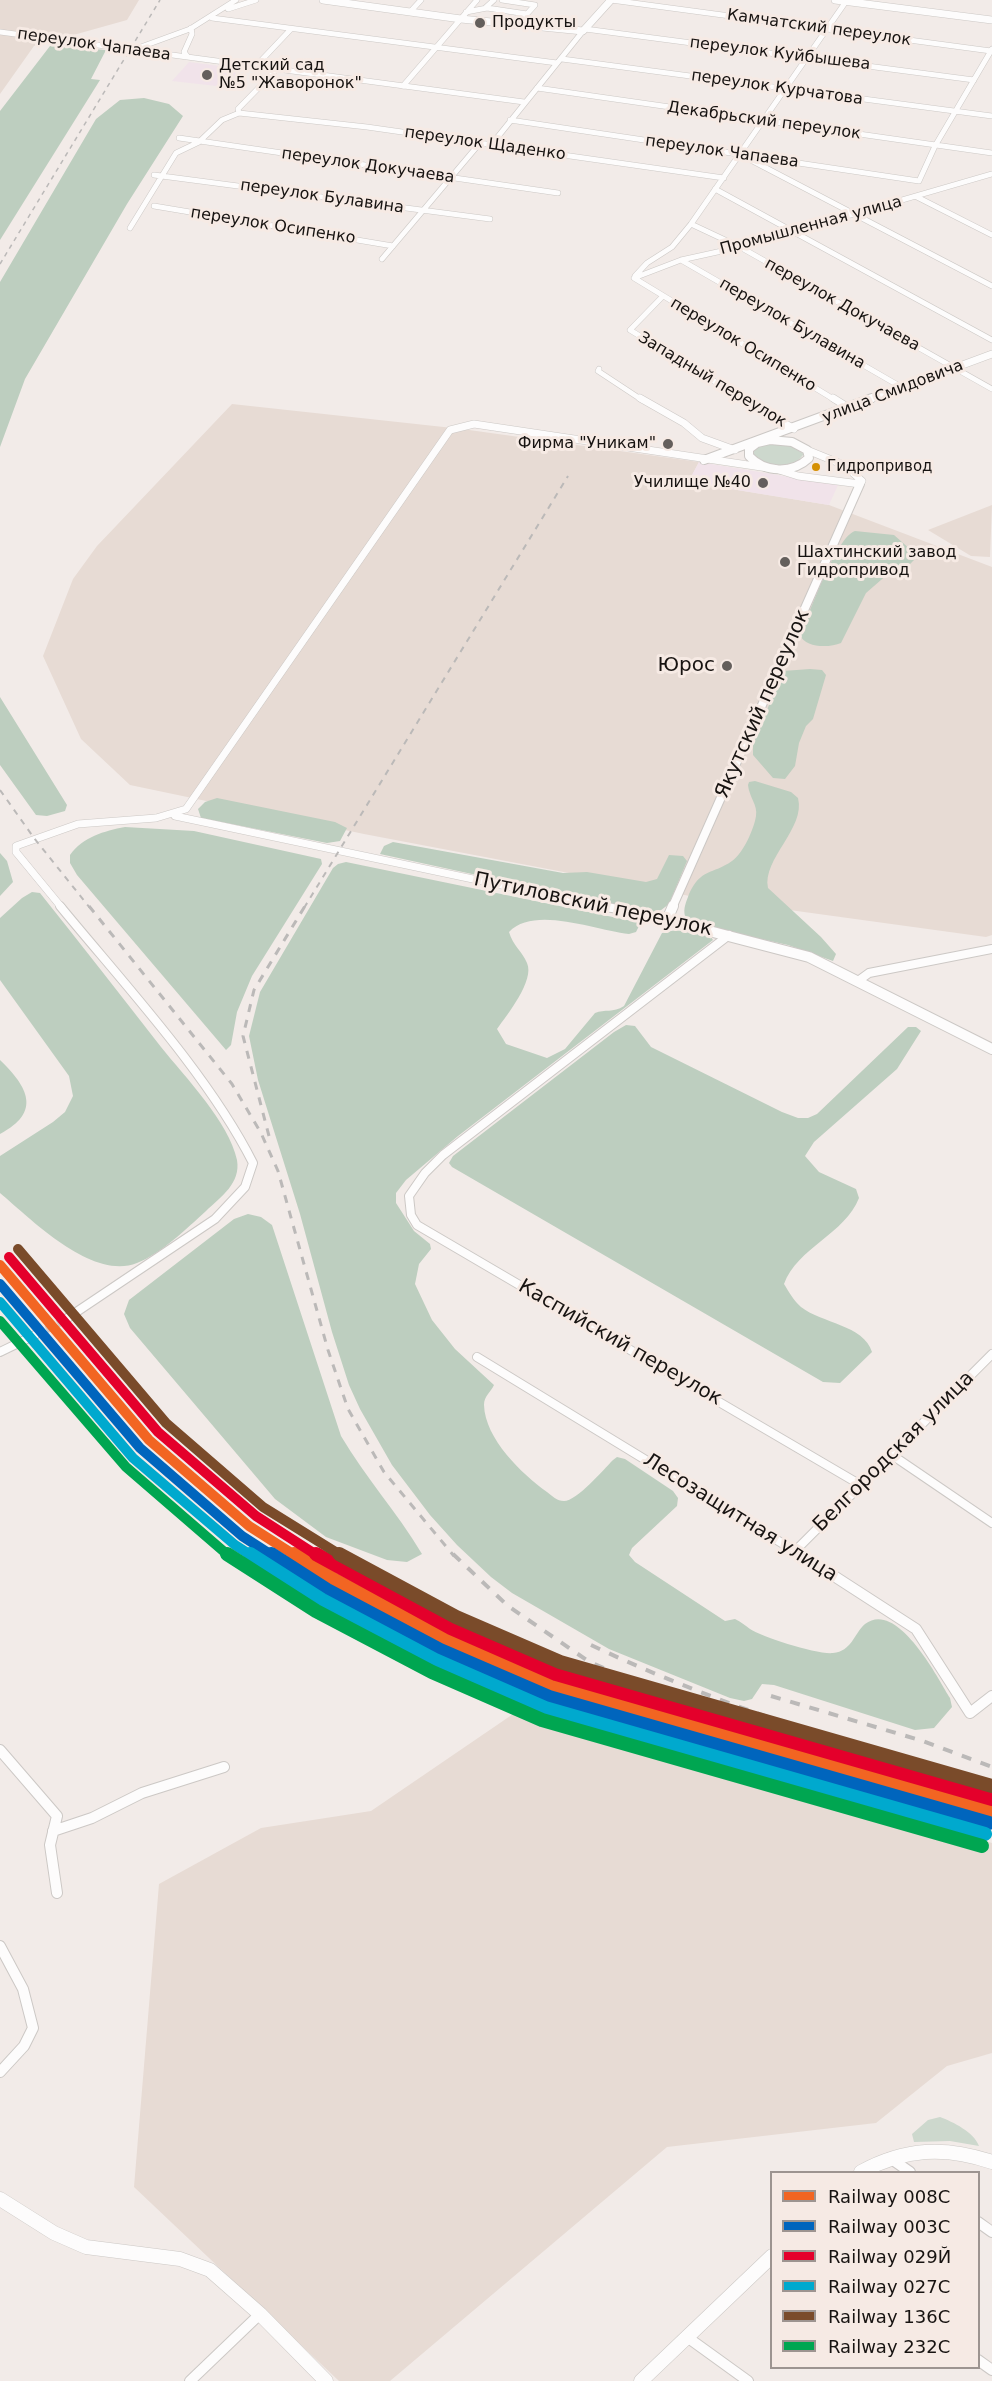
<!DOCTYPE html>
<html>
<head>
<meta charset="utf-8">
<style>
  body { margin:0 }
  #map { position:relative; width:992px; height:2381px; overflow:hidden; background:#f2ebe8; font-family:"DejaVu Sans",sans-serif }
  canvas { display:block }
  .legend { position:absolute; left:770px; top:2171px; width:210px; height:198px; box-sizing:border-box; background:#f6eae4; border:2px solid #9d9490; margin:0; padding:8px 10px; list-style:none; font-size:18px; color:#171311 }
  .legend li { display:flex; align-items:center; gap:12px; height:30px }
  .legend b { width:30px; border:2px solid #9d9490 }
</style>
</head>
<body>
<div id="map">
<canvas width="992" height="2381"></canvas>
<ul class="legend">
<li><b style="height:8px;background:#f26522"></b>Railway 008С</li>
<li><b style="height:8px;background:#0065bd"></b>Railway 003С</li>
<li><b style="height:8px;background:#e4002b"></b>Railway 029Й</li>
<li><b style="height:8px;background:#00a9ce"></b>Railway 027С</li>
<li><b style="height:8px;background:#7a4b2a"></b>Railway 136С</li>
<li><b style="height:8px;background:#00a651"></b>Railway 232C</li>
</ul>
</div>
<script>
const g = document.querySelector('canvas').getContext('2d');
g.lineJoin = 'round';
function paint(path, color) { g.fillStyle = color; g.fill(path, 'evenodd'); }
function strokePath(path, color, width, dash) { g.strokeStyle = color; g.lineWidth = width; g.lineCap = dash ? 'butt' : 'round'; g.setLineDash(dash || []); g.stroke(path); }
function write(font, color, halo, rows, align = 'center') {
  g.font = font + ' "DejaVu Sans",sans-serif'; g.lineWidth = 6; g.setLineDash([]); g.textBaseline = 'middle'; g.strokeStyle = halo; g.fillStyle = color; for (const [text, x, y, turn = 0] of rows) {
    g.save(); g.translate(x, y); g.rotate((+turn || 0) * Math.PI / 180); g.textAlign = isNaN(turn) ? turn : align; if (halo) g.strokeText(text, 0, 0); g.fillText(text, 0, 0); g.restore();
  }
}
const built = new Path2D(`
  M 0,0 L 139,0 L 127,20 L 34,46 L 0,94 Z
  M 232,404 L 462,429 L 699,462 L 689,482 L 829,505 L 992,567 L 992,935 L 986,937 L 695,897 L 364,834 L 130,785 L 81,739 L 43,656 L 73,579 L 97,546 Z
  M 992,505 L 990,557 L 971,556 L 928,530 Z
  M 519,1710 L 672,1756 L 992,1843 L 992,2053 L 947,2066 L 876,2123 L 667,2147 L 390,2381 L 339,2381 L 134,2187 L 159,1884 L 261,1828 L 371,1811 Z`);
const education = new Path2D(`
  M 189,62 L 243,69 L 225,87 L 172,81 Z
  M 699,462 L 838,485 L 829,505 L 688,482 Z`);
const green = new Path2D(`
  M 784,442 L 804,454 L 794,465 L 770,466 L 753,456 L 754,450 L 761,445 Z
  M 940,2117 C 953,2122 974,2132 979,2146 L 950,2141 L 914,2142 L 912,2134 L 928,2120 Z`);
const forest = new Path2D(`
  M 50,46 L 106,50 L 91,79 L 100,80 L 0,240 L 0,111 Z
  M 144,98 L 169,104 L 183,116 L 127,204 L 25,379 L 0,447 L 0,282 L 96,119 L 120,100 Z
  M 855,531 L 894,535 L 911,550 L 916,558 L 909,565 L 889,573 L 866,593 L 841,643 C 829,648 805,648 800,635 C 809,615 836,537 855,531 Z
  M 810,669 L 822,670 L 826,675 L 813,719 L 806,726 L 799,743 L 795,766 L 785,779 L 773,778 L 753,755 L 753,744 L 783,671 Z
  M 0,697 L 67,805 L 65,811 L 47,816 L 36,815 L 0,765 Z
  M 755,781 L 791,792 L 798,798 C 806,828 762,859 768,888 L 821,937 L 836,954 L 833,961 L 788,945 L 702,926 L 685,916 C 683,908 686,903 689,894 C 701,868 712,875 732,861 C 743,854 754,829 756,816 C 758,805 749,797 748,785 L 749,782 Z
  M 217,798 L 335,822 L 347,828 L 340,841 L 327,843 L 201,818 L 198,809 L 205,802 Z
  M 125,827 L 194,831 L 321,859 L 322,864 L 252,976 L 237,1012 L 231,1045 L 226,1050 L 77,875 L 70,863 L 70,855 C 83,837 104,831 125,827 Z
  M 393,842 L 563,873 L 587,872 L 646,882 L 657,879 L 669,855 L 683,856 L 687,861 L 669,904 L 656,914 L 380,854 L 384,846 Z
  M 0,853 L 7,861 L 13,882 L 0,896 Z
  M 346,862 L 637,922 L 639,926 L 636,932 L 629,934 C 596,931 535,905 509,932 C 513,946 522,951 527,963 C 535,980 507,1015 497,1029 L 506,1044 L 547,1058 L 565,1049 L 595,1013 C 605,1009 613,1013 624,1006 L 662,933 L 676,930 L 711,937 L 713,940 L 458,1136 L 406,1180 L 396,1193 L 396,1203 L 414,1231 L 430,1244 L 431,1249 L 419,1264 L 415,1284 L 432,1320 L 455,1349 L 494,1385 C 491,1392 484,1396 484,1405 C 485,1439 522,1474 547,1492 C 552,1496 557,1501 564,1501 C 577,1501 603,1470 613,1460 L 617,1457 L 625,1459 L 673,1491 L 678,1498 L 677,1506 L 632,1548 L 629,1555 L 635,1562 L 725,1621 L 735,1619 C 741,1622 745,1625 750,1629 C 762,1637 818,1655 833,1653 C 852,1651 853,1635 865,1624 C 897,1599 938,1678 950,1698 L 952,1707 L 934,1728 L 915,1730 L 774,1685 L 762,1684 L 752,1699 L 744,1701 L 730,1698 L 609,1649 L 512,1593 L 491,1577 L 457,1545 L 430,1515 L 392,1465 L 360,1409 L 349,1385 L 332,1332 L 300,1214 L 258,1080 L 249,1036 L 260,992 L 333,868 L 338,864 Z
  M 32,892 L 40,893 C 81,944 121,996 161,1047 C 185,1077 229,1122 237,1160 C 241,1183 221,1197 206,1211 C 186,1229 162,1253 137,1263 C 92,1281 31,1219 0,1193 L 0,1156 L 53,1122 L 65,1112 L 73,1096 L 69,1076 L 0,980 L 0,918 L 22,898 Z
  M 626,1025 L 635,1026 L 651,1047 L 782,1112 L 798,1118 L 808,1118 L 817,1114 L 908,1027 L 916,1027 L 921,1031 L 897,1069 L 814,1142 L 805,1156 L 819,1172 L 856,1189 L 859,1198 C 845,1234 797,1248 784,1284 C 789,1292 794,1301 801,1307 C 821,1323 864,1325 872,1352 L 840,1383 L 823,1382 L 452,1167 L 449,1163 L 453,1156 L 614,1032 Z
  M 0,1060 C 28,1087 42,1112 0,1134 Z
  M 248,1214 L 261,1217 L 272,1225 L 341,1436 C 365,1477 397,1512 422,1554 L 407,1562 L 387,1560 L 326,1537 L 275,1499 L 130,1328 L 124,1314 L 129,1300 L 234,1219 Z`);
const minorTunnel = new Path2D(`
  M 35,1335 L 63,1321`);
const minorFar3 = new Path2D(`
  M 502,0 L 535,5 L 526,15 L 524,25
  M 611,0 L 991,51
  M 485,8 L 494,0
  M 228,9 L 256,0
  M 410,12 L 421,0
  M 466,12 L 487,8 L 527,14
  M 212,18 L 557,63
  M 585,29 L 974,80
  M 0,32 L 524,102
  M 138,48 L 190,29 L 236,0
  M 188,57 L 184,52 L 192,34 L 191,28
  M 562,59 L 992,116
  M 255,67 L 291,29
  M 276,70 L 238,109 L 239,113 L 367,127 L 724,178
  M 403,86 L 477,0
  M 537,88 L 992,153
  M 510,120 L 919,181
  M 179,138 L 558,193
  M 492,144 L 583,31
  M 747,158 L 992,286
  M 154,175 L 490,219
  M 919,181 L 935,146 L 992,49
  M 715,189 L 992,340
  M 917,197 L 992,235
  M 154,206 L 393,246
  M 691,224 L 740,247 L 992,389
  M 130,228 L 176,153 L 199,142 L 222,120 L 239,113
  M 382,259 L 480,143
  M 681,260 L 903,388
  M 635,276 L 647,263 L 672,247 L 691,224 L 847,0
  M 662,297 L 630,330 L 745,400
  M 599,369 L 598,371 L 642,400
  M 835,400 L 634,278 L 681,260 L 740,247 L 992,174`);
const minorFar2 = new Path2D(`
  M 640,398 L 684,423 L 702,438 L 735,450
  M 743,398 L 794,429
  M 833,398 L 849,408
  M 776,469 L 798,476 L 860,484 L 862,481 L 844,465 L 807,450
  M 175,816 L 610,908
  M 62,908 L 16,852 L 16,846 L 78,824 L 156,818 L 186,809 L 450,430 L 474,424 L 768,468`);
const minorFar1 = new Path2D(`
  M 60,906 C 124,984 208,1074 253,1163 L 245,1187 L 215,1219 L 63,1321
  M 603,906 L 667,920
  M 729,935 L 443,1155 L 425,1173 L 409,1196 L 411,1215 L 417,1225 L 859,1484
  M 858,981 L 869,973 L 992,949
  M 0,1352 L 35,1335
  M 477,1357 L 803,1556
  M 892,1455 L 992,1523
  M 795,1551 L 992,1354`);
const minor = new Path2D(`
  M 800,1554 L 916,1629 L 970,1713 L 992,1696
  M 0,1750 L 57,1816 L 50,1845 L 57,1893
  M 53,1831 L 92,1818 L 142,1793 L 224,1767
  M 0,1946 L 23,1989 L 33,2028 L 24,2046 L 0,2072
  M 890,2158 L 910,2172
  M 978,2222 L 992,2232
  M 687,2337 L 748,2381
  M 978,2360 L 992,2370
  M 190,2381 L 260,2314`);
const tertiaryFar2 = new Path2D(`
  M 868,400 L 992,354`);
const tertiaryFar1 = new Path2D(`
  M 770,440 L 792,442 L 807,450 L 809,458 C 792,474 765,473 749,456 L 749,449 L 757,443 Z
  M 704,460 L 872,398`);
const tertiary = new Path2D(`
  M 0,2199 L 54,2233 L 86,2247 L 180,2259 L 210,2270 L 260,2314 L 326,2381`);
const secondaryFar3 = new Path2D(`
  M 323,0 L 461,19 L 583,31 L 611,0
  M 835,0 L 992,20`);
const secondaryFar2 = new Path2D(`
  M 672,908 L 860,484`);
const secondaryFar1 = new Path2D(`
  M 673,906 L 667,920 L 809,957 L 992,1049`);
const secondary = new Path2D(`
  M 861,2172 C 905,2148 945,2146 992,2162
  M 641,2381 L 772,2256`);
const railFar3 = new Path2D(`
  M 0,264 L 160,0`);
const railFar2 = new Path2D(`
  M 0,790 L 34,838 L 90,908
  M 304,908 L 568,476`);
const railFar1 = new Path2D(`
  M 89,906 L 232,1084 L 261,1133 L 278,1171 L 328,1350 L 348,1409 L 384,1472 L 454,1556
  M 269,1136 L 243,1036 L 254,990 L 305,906`);
const rail = new Path2D(`
  M 453,1554 L 508,1606 L 588,1661 L 693,1709 L 747,1728 L 992,1800
  M 591,1645 C 720,1706 855,1748 992,1787
  M 771,1696 L 923,1741 L 992,1767`);
const rail1Far1 = new Path2D(`
  M 0,1265 L 149,1440 L 249,1526 L 296,1556`);
const rail1 = new Path2D(`
  M 294,1554 L 333,1579 L 446,1639 L 552,1685 L 992,1811`);
const rail2Far1 = new Path2D(`
  M 0,1284 L 140,1448 L 242,1536 L 273,1556`);
const rail2 = new Path2D(`
  M 271,1554 L 327,1590 L 440,1650 L 549,1697 L 989,1823`);
const rail3Far1 = new Path2D(`
  M 9,1257 L 158,1432 L 256,1516 L 318,1556`);
const rail3 = new Path2D(`
  M 316,1554 L 451,1628 L 556,1674 L 992,1799`);
const rail4Far1 = new Path2D(`
  M 0,1302 L 133,1458 L 235,1545 L 252,1556`);
const rail4 = new Path2D(`
  M 250,1554 L 322,1600 L 435,1660 L 545,1708 L 985,1834`);
const rail5Far1 = new Path2D(`
  M 18,1249 L 166,1423 L 263,1507 L 342,1556`);
const rail5 = new Path2D(`
  M 339,1554 L 456,1617 L 560,1662 L 992,1786`);
const rail6Far1 = new Path2D(`
  M 0,1321 L 126,1467 L 229,1556`);
const rail6 = new Path2D(`
  M 227,1554 L 316,1611 L 432,1672 L 542,1720 L 982,1846`);
const markers = [
  [480,23,6,"#645f5c"],
  [207,75,6,"#645f5c"],
  [668,444,6,"#645f5c"],
  [816,467,5,"#d59003"],
  [763,483,6,"#645f5c"],
  [785,562,6,"#645f5c"],
  [727,666,6,"#645f5c"]
];
const farBusnames = [
  ["Гидропривод",827,467]
];
const farPoinames = [
  ["Продукты",492,23],
  ["Детский сад",219,66],
  ["№5 \"Жаворонок\"",219,84],
  ["Фирма \"Уникам\"",656,444,"right"],
  ["Училище №40",751,483,"right"],
  ["Шахтинский завод",797,553],
  ["Гидропривод",797,571]
];
const farStreetnames = [
  ["Камчатский переулок",819,28,8],
  ["переулок Чапаева",94,45,8],
  ["переулок Куйбышева",780,54,7],
  ["переулок Курчатова",777,88,8],
  ["Декабрьский переулок",764,121,8],
  ["переулок Щаденко",485,144,8],
  ["переулок Чапаева",722,152,8],
  ["переулок Докучаева",368,166,8],
  ["переулок Булавина",322,197,8],
  ["переулок Осипенко",273,226,9],
  ["Промышленная улица",811,226,-15],
  ["переулок Докучаева",842,305,29],
  ["переулок Булавина",792,324,30],
  ["переулок Осипенко",743,345,31],
  ["Западный переулок",712,380,31],
  ["улица Смидовича",893,392,-21]
];
const poiNames = [
  ["Юрос",715,666]
];
const streetNames = [
  ["Якутский переулок",763,704,-66],
  ["Путиловский переулок",593,905,12],
  ["Каспийский переулок",620,1343,30],
  ["Белгородская улица",894,1452,-45],
  ["Лесозащитная улица",740,1518,32]
];
paint(built, '#e7dbd4');
paint(education, '#f1e3ea');
paint(green, '#cdd8cd');
paint(forest, '#bdcebf');
strokePath(minorTunnel, '#d1cbc8', 8, [8, 4.5]);
strokePath(minorFar3, '#ccc8c5', 6);
strokePath(minorFar2, '#ccc8c5', 8);
strokePath(minorFar1, '#ccc8c5', 10);
strokePath(minor, '#ccc8c5', 12);
strokePath(tertiaryFar2, '#ccc8c5', 8);
strokePath(tertiaryFar1, '#ccc8c5', 10);
strokePath(tertiary, '#ccc8c5', 15);
strokePath(secondaryFar3, '#ccc8c5', 8);
strokePath(secondaryFar2, '#ccc8c5', 10);
strokePath(secondaryFar1, '#ccc8c5', 12);
strokePath(secondary, '#ccc8c5', 15);
strokePath(minorFar3, '#fdfcfc', 5);
strokePath(minorFar2, '#fdfcfc', 7);
strokePath(minorFar1, '#fdfcfc', 8);
strokePath(minor, '#fdfcfc', 10);
strokePath(tertiaryFar2, '#fdfcfc', 7);
strokePath(tertiaryFar1, '#fdfcfc', 8);
strokePath(tertiary, '#fdfcfc', 14);
strokePath(secondaryFar3, '#fdfcfc', 7);
strokePath(secondaryFar2, '#fdfcfc', 8);
strokePath(secondaryFar1, '#fdfcfc', 10);
strokePath(secondary, '#fdfcfc', 14);
strokePath(railFar3, '#bbb9b8', 1.5, [4.5, 4.5]);
strokePath(railFar2, '#bbb9b8', 2, [6, 6]);
strokePath(railFar1, '#bbb9b8', 3, [8, 8]);
strokePath(rail, '#bbb9b8', 4, [10, 10]);
strokePath(rail1Far1, '#f26522', 10);
strokePath(rail1, '#f26522', 14);
strokePath(rail2Far1, '#0065bd', 10);
strokePath(rail2, '#0065bd', 14);
strokePath(rail3Far1, '#e4002b', 10);
strokePath(rail3, '#e4002b', 14);
strokePath(rail4Far1, '#00a9ce', 10);
strokePath(rail4, '#00a9ce', 14);
strokePath(rail5Far1, '#7a4b2a', 10);
strokePath(rail5, '#7a4b2a', 14);
strokePath(rail6Far1, '#00a651', 10);
strokePath(rail6, '#00a651', 14);
for (const [x, y, r, color] of markers) { const dot = new Path2D(); dot.arc(x, y, r, 0, 2 * Math.PI); g.fillStyle = color; g.fill(dot); strokePath(dot, '#f6eae4', 2); }
write('15px', '#171311', '#f6eae4', farBusnames, 'left');
write('16px', '#171311', '#f6eae4', farPoinames, 'left');
write('16px', '#171311', '#f6eae4', farStreetnames);
write('20px', '#171311', '#f6eae4', poiNames, 'right');
write('20px', '#171311', '#f6eae4', streetNames);
</script>
</body>
</html>
